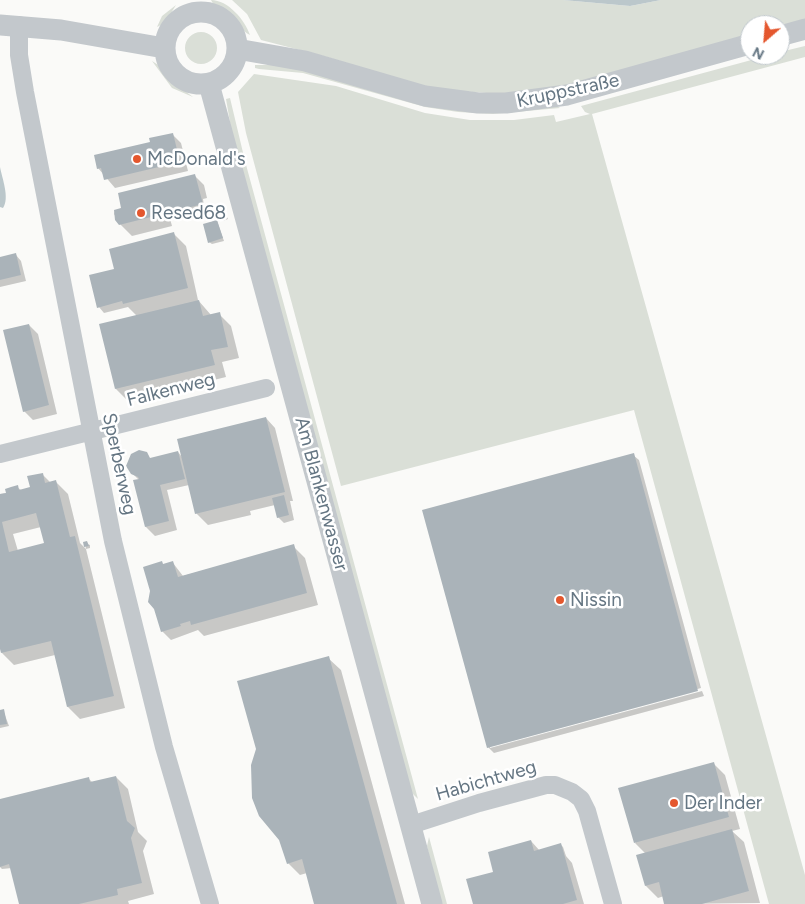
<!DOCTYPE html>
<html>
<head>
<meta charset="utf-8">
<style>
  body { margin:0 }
  #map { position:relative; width:805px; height:904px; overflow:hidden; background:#fafaf8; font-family:Figtree,sans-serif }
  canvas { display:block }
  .north { position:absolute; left:740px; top:15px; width:50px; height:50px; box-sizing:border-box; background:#fff; border:1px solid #c1c8cd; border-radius:50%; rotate:207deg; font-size:14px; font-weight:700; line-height:20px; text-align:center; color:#657683 }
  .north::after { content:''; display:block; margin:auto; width:18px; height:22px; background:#e4572e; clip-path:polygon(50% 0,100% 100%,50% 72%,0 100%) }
</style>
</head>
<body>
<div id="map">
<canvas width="805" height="904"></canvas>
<div class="north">N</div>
</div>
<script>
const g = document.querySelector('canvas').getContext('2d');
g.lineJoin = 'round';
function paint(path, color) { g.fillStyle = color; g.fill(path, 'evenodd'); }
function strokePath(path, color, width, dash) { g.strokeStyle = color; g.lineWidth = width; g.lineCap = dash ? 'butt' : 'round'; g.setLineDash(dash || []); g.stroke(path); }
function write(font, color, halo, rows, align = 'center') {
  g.font = font + ' Figtree,sans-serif'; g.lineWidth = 5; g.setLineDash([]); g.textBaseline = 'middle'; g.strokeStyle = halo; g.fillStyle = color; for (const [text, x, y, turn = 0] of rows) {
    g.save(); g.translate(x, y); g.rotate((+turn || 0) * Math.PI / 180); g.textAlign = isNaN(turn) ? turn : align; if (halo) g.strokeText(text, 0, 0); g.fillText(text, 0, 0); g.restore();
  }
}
const green = new Path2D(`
  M 211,0 C 228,0 245,20 250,35 C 242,32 239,23 233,17 C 226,11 214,8 211,0 Z
  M 232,0 L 563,0 L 630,6 L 661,0 L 805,0 L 805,21 L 780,25 L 750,25 L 750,36 L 600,79 L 514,95 L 432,89 L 327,57 L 261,40 L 247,14 Z
  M 176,5 L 165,23 L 157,27 L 162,16 Z
  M185 48a16 16 0 1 1 32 0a16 16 0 1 1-32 0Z
  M 805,46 L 805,57 L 592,114 L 805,875 L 805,904 L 769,904 L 634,410 L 341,486 L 246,133 L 238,92 L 254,74 L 336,86 L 425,113 L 470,120 L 514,120 L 554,115 L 556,122 L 590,114 L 585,112 L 581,106 L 770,55 L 780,55 L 780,52 Z
  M 152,61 L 160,66 L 172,81 L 193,97 L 172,88 Z
  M 255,65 L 274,65 L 555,105 L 560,108 L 493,114 L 458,112 L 425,107 L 303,73 L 259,69 L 255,68 Z
  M 230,98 L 245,161 L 418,799 L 411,792 L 233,140 L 226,99 Z
  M 429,837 L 447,904 L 440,904 L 427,846 Z`);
const water = new Path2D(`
  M 563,0 L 661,0 L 630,6 Z
  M 0,167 C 2,178 10,198 3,208 L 0,207 Z`);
const shadow = new Path2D(`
  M 172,134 L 181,143 L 188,171 L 115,188 L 98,168 Z
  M 195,176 L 204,185 L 207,198 L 203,199 L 204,207 L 169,215 L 172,226 L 132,236 L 120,224 L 114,214 L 115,211 Z
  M 224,211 L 228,219 L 223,221 L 221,218 Z
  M 217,221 L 224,241 L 212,244 L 209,242 Z
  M 174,234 L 186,246 L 198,300 L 211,315 L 219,314 L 231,326 L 239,358 L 222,362 L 226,377 L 128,401 L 116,389 L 101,325 L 137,316 L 128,307 L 104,313 L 99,307 L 114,270 Z
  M 16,255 L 21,261 L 26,281 L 0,287 L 0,259 Z
  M 29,325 L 38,334 L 57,414 L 33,420 L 24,411 Z
  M 266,418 L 275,428 L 293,501 L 290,501 L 294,520 L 284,523 L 278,517 L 275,505 L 250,511 L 251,515 L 208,525 L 196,513 L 189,485 L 167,490 L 177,530 L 155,536 L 146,527 L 139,480 L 129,470 L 151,459 L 178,452 L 182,457 Z
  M 633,455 L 639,460 L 701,688 L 490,746 L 490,748 L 702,691 L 704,696 L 494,753 L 488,747 Z
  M 42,474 L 51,483 L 56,482 L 68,494 L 80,543 L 86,549 L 85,543 L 90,545 L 90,548 L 86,549 L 125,708 L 80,719 L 68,707 L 55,655 L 14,665 L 2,653 L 0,643 L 0,494 L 8,493 L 17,487 L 21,490 L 31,488 ZM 41,527 L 45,544 L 18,551 L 13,534 Z
  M 293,546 L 305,558 L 318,605 L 204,636 L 198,630 L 171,640 L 162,631 L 164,565 L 173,563 L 183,576 Z
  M 328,658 L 341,670 L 405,904 L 315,904 L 307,873 L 300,875 L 288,863 Z
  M 3,710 L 9,726 L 0,728 L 0,711 Z
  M 713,763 L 725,775 L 740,829 L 732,831 L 744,842 L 760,903 L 666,904 L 664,896 L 658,898 L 646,886 L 646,854 L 635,843 Z
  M 116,777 L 128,789 L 138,832 L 147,841 L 143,851 L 154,894 L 128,901 L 129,904 L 20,904 L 12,868 L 2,869 L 0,867 L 0,800 L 89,779 L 93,783 Z
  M 531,841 L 540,851 L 561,845 L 563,847 L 566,856 L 572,863 L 584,904 L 475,904 L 495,873 Z`);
const building = new Path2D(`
  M 173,133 L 180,162 L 104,180 L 101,168 L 97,169 L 94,155 L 150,142 L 149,138 Z
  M 195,174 L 203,204 L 119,225 L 115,220 L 114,210 L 121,208 L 118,193 Z
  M 224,210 L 226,217 L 219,219 L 218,211 Z
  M 217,220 L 223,238 L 208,243 L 203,224 Z
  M 174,232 L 188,288 L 123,304 L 122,301 L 97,308 L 89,275 L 114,269 L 109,249 Z
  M 16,253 L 21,275 L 0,280 L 0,257 Z
  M 199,300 L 203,316 L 220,312 L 228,347 L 211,350 L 215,365 L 115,389 L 99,324 Z
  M 29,324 L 49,405 L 23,412 L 3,330 Z
  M 266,417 L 285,492 L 195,514 L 177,439 Z
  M 139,450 L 147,452 L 150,458 L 178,451 L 185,479 L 160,485 L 169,521 L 145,527 L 133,480 L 139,479 L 138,477 L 131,474 L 126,466 L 131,454 Z
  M 634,453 L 698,691 L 487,748 L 422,510 Z
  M 43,473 L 45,483 L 56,480 L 70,537 L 75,536 L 114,696 L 67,707 L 51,641 L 1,653 L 0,649 L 0,494 L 6,493 L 5,489 L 11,487 L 18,485 L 19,490 L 30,487 L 27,476 ZM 36,513 L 44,543 L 9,552 L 2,522 Z
  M 284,495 L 289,515 L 277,518 L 272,498 Z
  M 87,541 L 89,546 L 84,547 L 83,542 Z
  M 294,544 L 307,593 L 191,625 L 190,621 L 180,624 L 181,626 L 161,632 L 154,609 L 148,602 L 150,591 L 143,567 L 162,561 L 163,564 L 173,561 L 178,577 Z
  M 329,656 L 397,904 L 314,904 L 302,859 L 287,864 L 279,840 L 259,816 L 252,798 L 251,765 L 256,749 L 237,681 Z
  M 4,709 L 7,724 L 0,725 L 0,710 Z
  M 714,762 L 729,817 L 634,843 L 618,788 Z
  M 116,776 L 127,821 L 135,828 L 131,838 L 142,883 L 117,889 L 118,895 L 79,904 L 19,904 L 9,864 L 0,867 L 0,799 L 89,777 L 90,782 Z
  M 732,829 L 749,891 L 702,904 L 664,904 L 659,882 L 645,886 L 636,855 Z
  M 531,840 L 534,851 L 561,843 L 577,900 L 563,904 L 473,904 L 466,879 L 493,872 L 488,852 Z`);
const minor = new Path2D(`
  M 19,25 L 19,55 L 25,92 L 113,541 L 164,747 L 210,904
  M 0,454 L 266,388
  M 411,825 L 479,803 L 546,785 L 555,785 L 572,792 L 581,799 L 587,811 L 613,904`);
const tertiary = new Path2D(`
  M165 48a36 36 0 1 1 72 0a36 36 0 1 1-72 0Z
  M 0,25 L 61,30 L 164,48
  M 780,36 L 805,29
  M 237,49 L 305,61 L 425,96 L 478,103 L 506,103 L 567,95 L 750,44
  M 209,84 L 432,904`);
const markers = [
  [137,159,5,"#e4572e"],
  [141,213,5,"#e4572e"],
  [560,600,5,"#e4572e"],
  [674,803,5,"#e4572e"]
];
const streetNames = [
  ["Kruppstraße",568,91,-12],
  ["Falkenweg",171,390,-14],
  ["Sperberweg",119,464,78],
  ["Am Blankenwasser",321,494,75],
  ["Habichtweg",486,781,-16]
];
const poiNames = [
  ["McDonald's",147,159],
  ["Resed68",151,213],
  ["Nissin",570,600],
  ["Der Inder",684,803]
];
paint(green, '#dadfd7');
paint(water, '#bbc7cb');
paint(shadow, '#0003');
paint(building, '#aab3b9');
strokePath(minor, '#c3c8cc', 18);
strokePath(tertiary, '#c3c8cc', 21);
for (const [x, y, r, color] of markers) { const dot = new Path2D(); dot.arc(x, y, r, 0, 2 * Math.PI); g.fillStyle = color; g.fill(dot); strokePath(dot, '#fff', 2); }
write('19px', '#657683', '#fff', streetNames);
write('19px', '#657683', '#fff', poiNames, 'left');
</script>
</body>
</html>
